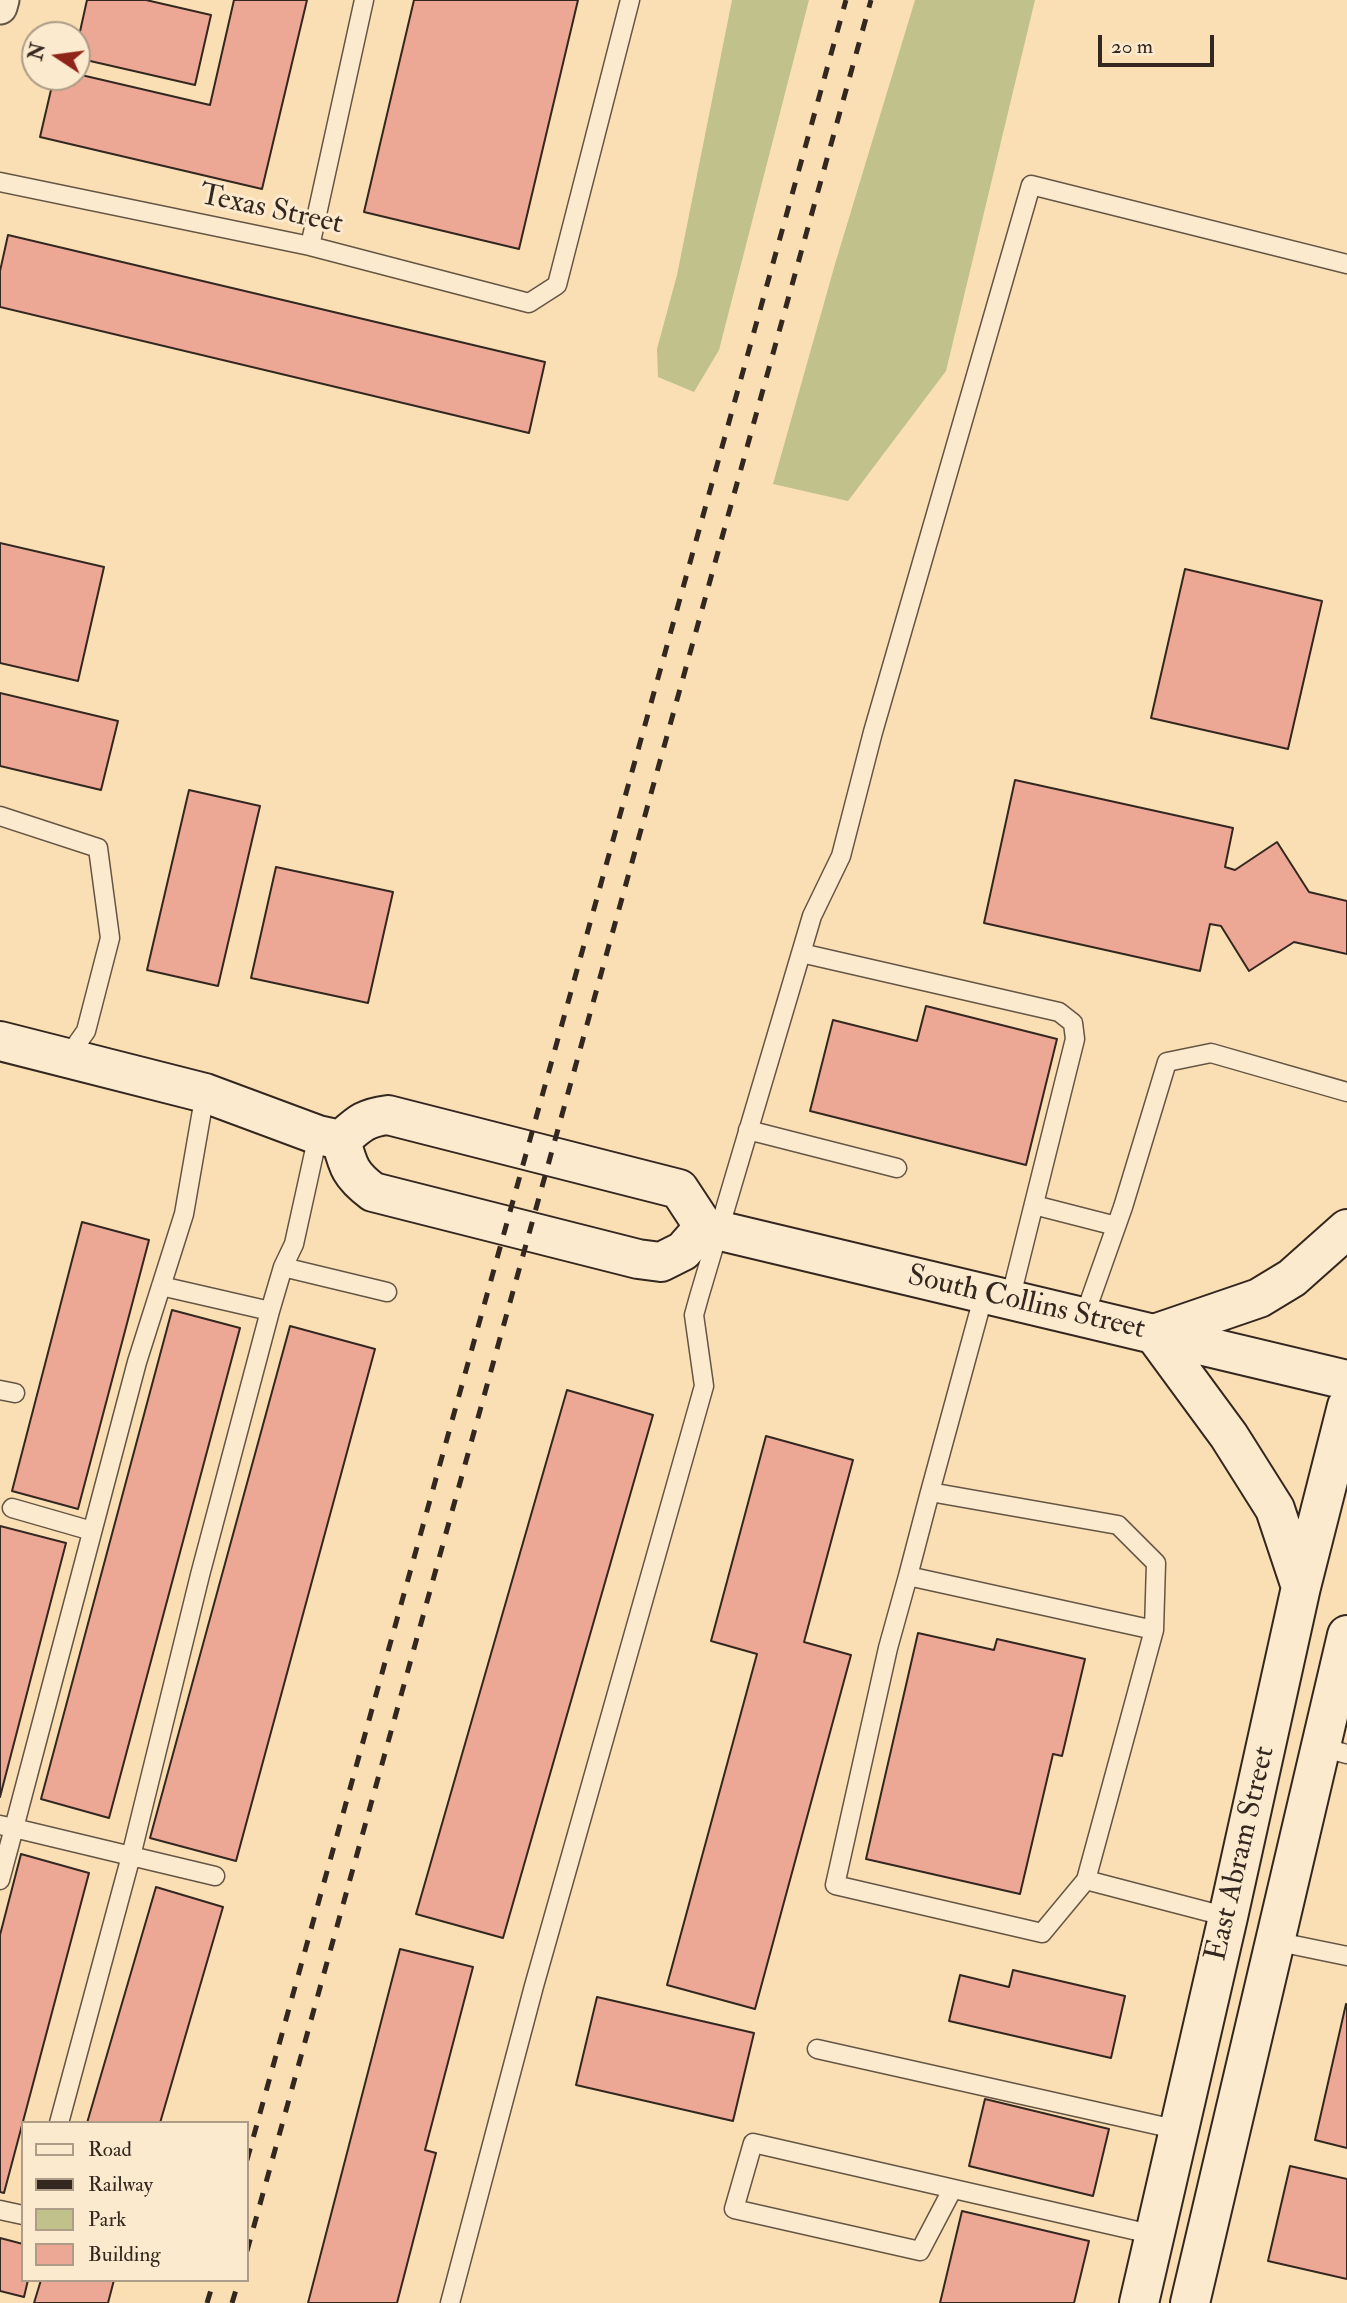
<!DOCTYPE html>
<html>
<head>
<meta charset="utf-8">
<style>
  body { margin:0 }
  #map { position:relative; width:1347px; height:2303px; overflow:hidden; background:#fbdfb4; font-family:"IM FELL Double Pica",serif }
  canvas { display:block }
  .legend { position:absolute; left:21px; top:2121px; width:228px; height:161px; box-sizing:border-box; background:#fceace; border:2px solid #ac9c88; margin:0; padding:9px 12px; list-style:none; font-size:21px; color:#33271f }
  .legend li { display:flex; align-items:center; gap:14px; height:35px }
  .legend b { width:35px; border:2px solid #ac9c88 }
  .north { position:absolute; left:21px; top:21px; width:70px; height:70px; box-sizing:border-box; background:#fceace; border:2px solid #ac9c88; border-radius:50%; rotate:283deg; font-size:19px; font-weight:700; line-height:28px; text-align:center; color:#33271f }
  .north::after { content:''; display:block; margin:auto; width:24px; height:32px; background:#8f2418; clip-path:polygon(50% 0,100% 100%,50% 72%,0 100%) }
  .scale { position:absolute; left:1098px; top:35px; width:116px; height:32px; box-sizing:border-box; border:4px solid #33271f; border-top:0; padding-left:9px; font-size:21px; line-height:24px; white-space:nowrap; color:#33271f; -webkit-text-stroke:5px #fceace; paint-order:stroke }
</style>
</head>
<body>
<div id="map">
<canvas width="1347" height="2303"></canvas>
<ul class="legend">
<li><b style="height:9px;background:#fceace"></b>Road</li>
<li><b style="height:9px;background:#33271f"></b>Railway</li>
<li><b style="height:19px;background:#c1c18b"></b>Park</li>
<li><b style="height:19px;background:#eca894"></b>Building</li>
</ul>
<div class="north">N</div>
<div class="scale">20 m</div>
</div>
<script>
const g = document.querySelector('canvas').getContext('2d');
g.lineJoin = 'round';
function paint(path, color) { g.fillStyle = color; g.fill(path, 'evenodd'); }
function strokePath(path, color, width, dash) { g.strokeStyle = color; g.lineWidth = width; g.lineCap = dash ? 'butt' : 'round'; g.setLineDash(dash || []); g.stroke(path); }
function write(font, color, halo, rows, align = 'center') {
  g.font = font + ' "IM FELL Double Pica",serif'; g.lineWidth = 6; g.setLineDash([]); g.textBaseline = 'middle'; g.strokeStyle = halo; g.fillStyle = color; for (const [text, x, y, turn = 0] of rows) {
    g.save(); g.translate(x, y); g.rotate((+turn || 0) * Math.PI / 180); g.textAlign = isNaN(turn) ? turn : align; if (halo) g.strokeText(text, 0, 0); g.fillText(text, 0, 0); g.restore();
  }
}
const green = new Path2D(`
  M 732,0 L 809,0 L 719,350 L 694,392 L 658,377 L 657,349 L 677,275 Z
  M 915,0 L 1035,0 L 946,371 L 848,501 L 773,484 L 835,264 Z`);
const building = new Path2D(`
  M 87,0 L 146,0 L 211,15 L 195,85 L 77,58 L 77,45 Z
  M 234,0 L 307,0 L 262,189 L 40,137 L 54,77 L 77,77 L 77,74 L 210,105 Z
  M 414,0 L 578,0 L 519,249 L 364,212 Z
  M 8,235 L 545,362 L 529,433 L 0,307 L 0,271 Z
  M 0,543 L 104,567 L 78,681 L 0,663 Z
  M 1185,569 L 1322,601 L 1288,749 L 1151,718 Z
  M 0,693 L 118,721 L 101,790 L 0,766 Z
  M 1015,780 L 1233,828 L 1225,867 L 1235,870 L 1277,842 L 1309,892 L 1347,901 L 1347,954 L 1294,942 L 1249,971 L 1221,926 L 1210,924 L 1200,971 L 984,923 Z
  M 189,790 L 260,806 L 218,986 L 147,970 Z
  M 276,867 L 393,892 L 368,1003 L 251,978 Z
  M 926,1006 L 1057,1039 L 1026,1165 L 810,1111 L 833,1020 L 917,1041 Z
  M 82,1222 L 149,1240 L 78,1509 L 12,1491 Z
  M 172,1310 L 240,1328 L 109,1818 L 41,1799 Z
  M 290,1326 L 375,1349 L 236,1861 L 150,1838 Z
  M 567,1390 L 653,1415 L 503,1938 L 416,1914 Z
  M 766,1436 L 853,1460 L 804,1642 L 851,1655 L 755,2009 L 667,1985 L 757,1654 L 711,1641 Z
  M 0,1526 L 66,1543 L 0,1797 Z
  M 918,1633 L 994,1650 L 997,1639 L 1085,1659 L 1062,1756 L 1053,1754 L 1020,1894 L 866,1859 Z
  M 21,1854 L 89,1873 L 4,2193 L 0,2192 L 0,1935 Z
  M 156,1887 L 223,1907 L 160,2123 L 87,2123 Z
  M 400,1949 L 473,1967 L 425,2150 L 436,2153 L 397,2303 L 308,2303 Z
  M 1013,1970 L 1125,1996 L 1111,2058 L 949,2021 L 960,1975 L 1009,1987 Z
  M 597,1997 L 754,2033 L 733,2121 L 576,2085 Z
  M 1346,2004 L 1347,2004 L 1347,2148 L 1315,2140 Z
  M 985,2099 L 1109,2129 L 1093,2196 L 969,2166 Z
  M 1290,2166 L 1347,2179 L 1347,2279 L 1268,2261 Z
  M 962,2211 L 1089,2241 L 1074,2303 L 940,2303 Z
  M 0,2238 L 23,2244 L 23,2280 L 28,2280 L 24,2297 L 0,2291 Z
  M 41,2280 L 114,2280 L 108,2303 L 34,2303 Z`);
const lane = new Path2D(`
  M 0,182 L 310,246 L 529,303 L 557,285 L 630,0
  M 310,246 L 364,0
  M 0,816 L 98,848 L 110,938 L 86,1031 L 67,1058
  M 801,953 L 1059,1012 L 1073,1023 L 1075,1039 L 1010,1300
  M 205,1093 L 184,1214 L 137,1362 L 14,1828 L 131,1856 L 200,1575 L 270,1311 L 283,1267 L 294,1244 L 318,1135
  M 748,1130 L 897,1168
  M 1034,1205 L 1116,1226
  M 283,1267 L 387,1292
  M 161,1286 L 270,1311
  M 984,1294 L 930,1492 L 1118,1525 L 1156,1563 L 1154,1630 L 1086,1880 L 1228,1917
  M 1084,1317 L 1123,1207 L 1167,1062 L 1211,1053 L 1347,1092
  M 0,1390 L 15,1393
  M 930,1492 L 908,1576 L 1154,1630
  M 12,1508 L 92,1531
  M 908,1576 L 888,1648 L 835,1885 L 1042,1933 L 1086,1880
  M 1321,1747 L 1347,1754
  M 0,1825 L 14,1828 L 0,1880
  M 1274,1941 L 1347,1956
  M 817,2049 L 1179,2130
  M 59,2123 L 131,1856 L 215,1876
  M 952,2190 L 920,2251 L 734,2209 L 753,2143 L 1155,2235
  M 0,2210 L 23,2215
  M 450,2303 L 534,1986 L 704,1386 L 694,1315 L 699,1297 L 812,916 L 841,856 L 873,732 L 1031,185 L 1347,264`);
const street = new Path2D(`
  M 0,7 L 2,0`);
const secondary = new Path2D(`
  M 0,1041 L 205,1093 L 318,1135 L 341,1140
  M 341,1140 C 359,1124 364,1118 388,1115 L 679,1189 L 704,1227 L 1347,1380
  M 341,1140 C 348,1166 350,1175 373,1192 L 638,1259 L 661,1262 L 683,1251 L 704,1227
  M 1154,1334 L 1229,1436 L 1275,1509 L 1301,1587
  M 1154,1334 L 1259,1298 L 1292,1278 L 1347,1229
  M 1139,2303 L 1228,1917 L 1301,1587 L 1347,1406
  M 1190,2303 L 1347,1635`);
const rail = new Path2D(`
  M 247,2160 L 846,0
  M 247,2251 L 871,0
  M 207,2303 L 214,2280
  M 232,2303 L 239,2280`);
const streetNames = [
  ["Texas Street",271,211,12],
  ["South Collins Street",1026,1304,13],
  ["East Abram Street",1242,1854,-77]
];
paint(green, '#c1c18b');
paint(building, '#eca894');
strokePath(building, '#33271f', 2);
strokePath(lane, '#655544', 21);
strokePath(street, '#655544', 37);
strokePath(secondary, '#33271f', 42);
strokePath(lane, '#fceace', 18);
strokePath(street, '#fceace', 33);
strokePath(secondary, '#fceace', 38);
strokePath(rail, '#33271f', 5, [12, 12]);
write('30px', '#33271f', '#fceace', streetNames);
</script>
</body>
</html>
